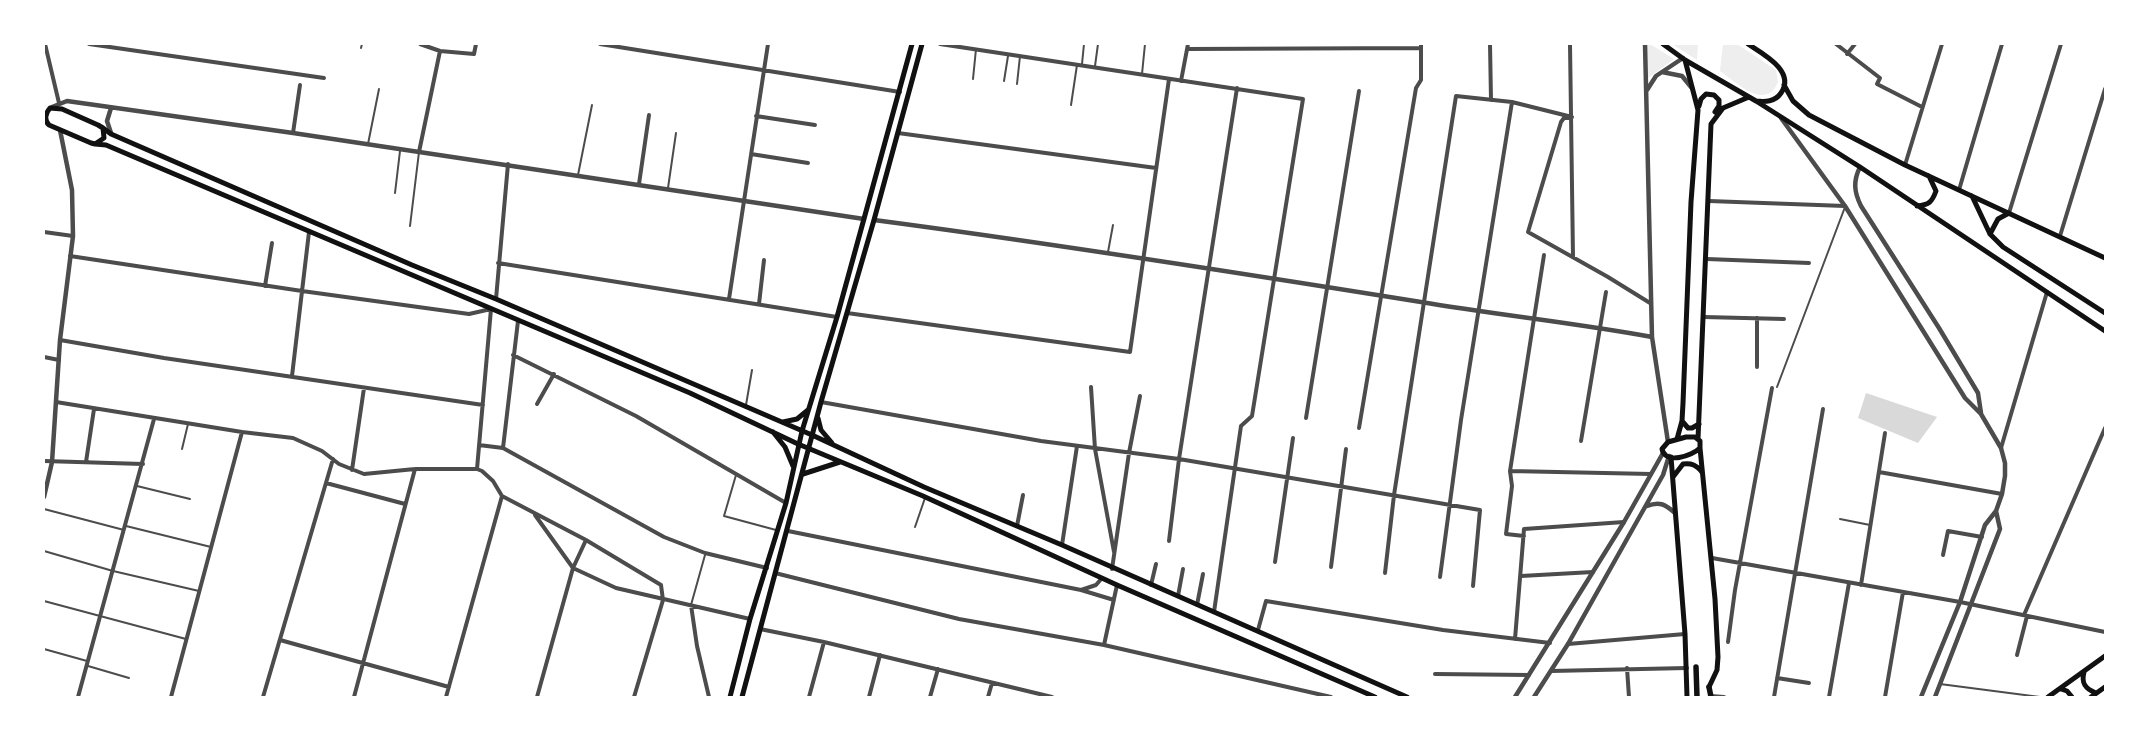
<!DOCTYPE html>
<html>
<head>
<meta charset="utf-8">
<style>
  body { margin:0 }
  #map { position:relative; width:2149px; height:741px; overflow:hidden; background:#fff; font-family:"Asap Condensed",sans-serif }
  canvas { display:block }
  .frame { position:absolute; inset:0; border:45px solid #fff; pointer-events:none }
</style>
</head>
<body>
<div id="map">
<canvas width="2149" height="741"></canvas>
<div class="frame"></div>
</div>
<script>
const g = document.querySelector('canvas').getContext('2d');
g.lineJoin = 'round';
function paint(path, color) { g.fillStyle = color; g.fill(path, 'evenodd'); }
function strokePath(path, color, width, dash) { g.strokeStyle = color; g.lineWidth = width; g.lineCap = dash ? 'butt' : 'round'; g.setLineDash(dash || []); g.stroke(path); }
const green = new Path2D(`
  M 1647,44 L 1650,44 L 1674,59 L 1647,79 Z
  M 1672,44 L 1698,44 L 1697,60 Z
  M 1723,44 L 1737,44 L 1776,70 L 1778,82 C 1766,112 1736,82 1720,71 Z`);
const water = new Path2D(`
  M 1866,393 L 1937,417 L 1918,443 L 1858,418 Z`);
const service = new Path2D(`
  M 361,48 L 362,44
  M 1082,64 L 1084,44
  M 1095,66 L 1098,44
  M 1142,74 L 1145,44
  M 973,79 L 976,49
  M 1004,81 L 1008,56
  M 1017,84 L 1020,56
  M 1071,105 L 1077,65
  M 368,144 L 379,89
  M 578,175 L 592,105
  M 668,188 L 676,133
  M 395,193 L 400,151
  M 410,226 L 419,152
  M 1108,252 L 1113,225
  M 1777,387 L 1845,207
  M 746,405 L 752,370
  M 182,449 L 188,424
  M 736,475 L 724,516 L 776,530
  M 137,486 L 190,499
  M 44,509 L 124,530
  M 1840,519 L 1870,525
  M 126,526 L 211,547
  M 915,527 L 925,498
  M 44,551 L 113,571 L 199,591
  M 44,601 L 186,639
  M 691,605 L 705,555
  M 44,649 L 87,661
  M 88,666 L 129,678
  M 1940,684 L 2040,697`);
const minor = new Path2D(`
  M 45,44 L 59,103
  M 89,44 L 324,78
  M 420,44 L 440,51 L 474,54 L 476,44
  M 600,44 L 900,92
  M 940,44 L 1303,99 L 1252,416 L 1241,426 L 1214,612
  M 1490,44 L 1491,100
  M 1570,44 L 1573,257
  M 1836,44 L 1880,78 L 1877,84 L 1922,107
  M 1187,49 L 1421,48
  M 1847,54 L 1855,44
  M 1181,81 L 1188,44
  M 756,116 L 815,125
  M 1568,118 L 1564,118 L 1561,122 L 1528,232 L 1608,277 L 1650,303
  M 293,133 L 300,85
  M 898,133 L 1156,168
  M 419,152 L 440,51
  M 751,154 L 808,163
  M 1905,165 L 1942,44
  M 639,184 L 649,115
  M 1959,190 L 2002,44
  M 1709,201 L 1845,206
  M 2009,213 L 2061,44
  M 44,232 L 73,236
  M 2060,236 L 2105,89
  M 70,256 L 302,291 L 469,314 L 491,309 L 477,469
  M 1707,259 L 1809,263
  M 498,263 L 837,317
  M 265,286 L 272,243
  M 496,299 L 508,164
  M 729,299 L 768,44
  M 759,304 L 764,260
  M 847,313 L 1130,352 L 1169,79
  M 1704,317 L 1784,319
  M 60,340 L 164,358 L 483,405
  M 513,355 L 636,416 L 786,503
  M 44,357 L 59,360
  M 1757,367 L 1757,318
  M 292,376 L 309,232
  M 1091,387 L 1095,449 L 1114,552
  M 56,402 L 242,432 L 293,438 L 322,451 L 339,464 L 364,474 L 415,469 L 477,469 L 482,471 L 493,481 L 502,496 L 586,540 L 661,585 L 663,600 L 634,697
  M 821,402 L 1041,441 L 1179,459 L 1480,510 L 1473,586
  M 537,404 L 554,374
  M 1306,418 L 1359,91
  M 1359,428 L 1416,88 L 1421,80 L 1421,44
  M 1581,441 L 1606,292
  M 479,445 L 503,448 L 664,537 L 705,553 L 767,568
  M 503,448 L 518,321
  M 2001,448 L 2047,292
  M 44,461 L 143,464
  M 86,462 L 94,409
  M 352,470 L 364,388
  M 1510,471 L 1651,474
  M 1879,472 L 2002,494
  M 326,483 L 405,504
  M 535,515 L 573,568 L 616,588 L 750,619
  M 1017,526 L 1023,495
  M 788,531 L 1081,590 L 1114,600
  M 1524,536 L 1506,534 L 1512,486 L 1510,471 L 1544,255
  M 1169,541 L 1179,459 L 1237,88
  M 1062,545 L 1077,446
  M 1943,555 L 1948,531 L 1982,537
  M 1712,558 L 1960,602 L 2105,632
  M 1275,562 L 1293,438
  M 1331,567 L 1346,449
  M 1112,569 L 1129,453 L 1140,396
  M 775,573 L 959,619 L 1104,645 L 1331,697
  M 1385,573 L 1394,495 L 1456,96 L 1512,102 L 1572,117
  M 1521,576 L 1593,572
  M 1440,577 L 1461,420 L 1512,102
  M 1151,585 L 1156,564
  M 1861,585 L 1885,433
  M 1081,590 L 1096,585 L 1102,578
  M 1178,596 L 1183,569
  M 691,605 L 697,646 L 709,697
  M 1197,605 L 1203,574
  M 2024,615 L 2105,428
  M 760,629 L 824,642 L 1052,697
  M 1258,630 L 1266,601 L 1443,630 L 1550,643
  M 1515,639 L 1524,529 L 1624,522
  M 280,640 L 449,687
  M 1728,642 L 1735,590 L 1772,388
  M 1568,644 L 1685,634
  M 1104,645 L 1117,585
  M 2017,655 L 2027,616
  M 1627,668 L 1629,697
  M 1551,671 L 1687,668
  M 1435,674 L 1529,675
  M 1777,678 L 1809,683
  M 1711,696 L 1724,697
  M 78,697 L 154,419
  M 171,697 L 242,432
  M 263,697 L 333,459
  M 354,697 L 415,469
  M 446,697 L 502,496
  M 537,697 L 573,568 L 586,540
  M 809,697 L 824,642
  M 869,697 L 880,655
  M 930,697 L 938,669
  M 988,697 L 992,683
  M 1774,697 L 1823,409
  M 1829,697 L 1849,583
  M 1885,697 L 1903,592`);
const tertiary = new Path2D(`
  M 1645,44 L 1652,337 L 1668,442
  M 1662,72 L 1682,76 L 1691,87
  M 1647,90 L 1656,76 L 1683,58
  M 52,107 L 67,101 L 293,133 L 864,219
  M 1781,118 L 1845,206 L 1965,398 L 1981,414 L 2001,448 L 2005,463 L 2005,476 L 2002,494 L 1996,511 L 1985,525 L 1960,602 L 1921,697
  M 111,133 L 107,121 L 111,108
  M 1860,167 C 1853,181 1854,192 1861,206 L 1939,328 L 1978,393 L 1981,413
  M 874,220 C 1057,244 1240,273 1421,302 C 1498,315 1576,323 1652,337
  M 44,497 L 52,462 L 60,340 L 73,236 L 72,190 L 60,130
  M 1647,506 C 1659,501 1665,504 1675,513
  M 1515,697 L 1624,522 L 1663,453
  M 1534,697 L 1568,644 L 1663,475 L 1669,456
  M 1935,697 L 2000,529 L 1996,511`);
const secondary = new Path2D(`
  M 1663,44 L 1685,60 L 1756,101 C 1765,102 1775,102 1781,93 C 1796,71 1763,54 1748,44
  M 1784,85 L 1793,101 L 1809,115 L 1905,165 L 2105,258
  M 1756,101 L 1860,167 L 2105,331
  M 1699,106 L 1701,99 L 1706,94 L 1714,95 L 1719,100 L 1719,106 L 1715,112
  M 50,108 L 62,109 L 98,125 L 103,128 L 104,138 L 95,144 L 91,143 L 49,125 C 44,120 45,114 50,108 Z
  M 103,128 L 111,134 L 412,265 L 496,299 L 812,435 L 924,487 L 1062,545 L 1407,697
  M 95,144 L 106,145 L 690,393 L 798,444 L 923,496 L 1117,585 L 1375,697
  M 1972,196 L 1990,234 L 2003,247 L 2105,313
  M 1917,206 C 1929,205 1932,202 1936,191 L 1929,176
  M 1990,234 L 1998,219 L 2009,213
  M 818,418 L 821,430 L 832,443
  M 1682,421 L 1688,428 L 1692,428 L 1699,424
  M 783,422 L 797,419 L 808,410
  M 773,432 L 785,447 L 793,466
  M 1686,437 L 1695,437 L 1700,441 L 1700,448 C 1692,456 1665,465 1662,449 L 1668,442 Z
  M 1677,439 L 1682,421 L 1683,403 L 1691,202 L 1698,110 L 1685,60
  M 1698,439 L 1711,124 L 1723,108 L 1749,97
  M 1700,448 L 1715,599 L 1718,657 L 1717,670 L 1709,687
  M 1671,457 L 1685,634 L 1687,697
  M 803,474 L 840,462
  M 1673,477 L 1683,464 C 1692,463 1696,465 1702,472
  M 2084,672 C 2081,683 2085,689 2096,693
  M 2061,689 L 2067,691 L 2072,697
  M 730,697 L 750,619 L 786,503 L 802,431 L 837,317 L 912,44
  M 742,697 L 821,402 L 874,220 L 922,44
  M 2048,697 L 2105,656
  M 2091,697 L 2105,687`);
const primary = new Path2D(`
  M 1696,667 L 1697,697
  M 1709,687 L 1711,697`);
paint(green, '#eee');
paint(water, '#d9d9d9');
strokePath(service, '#4c4c4c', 2);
strokePath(minor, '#4c4c4c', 4);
strokePath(tertiary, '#4c4c4c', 4.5);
strokePath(secondary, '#111', 5);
strokePath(primary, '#111', 5.5);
</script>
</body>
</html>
